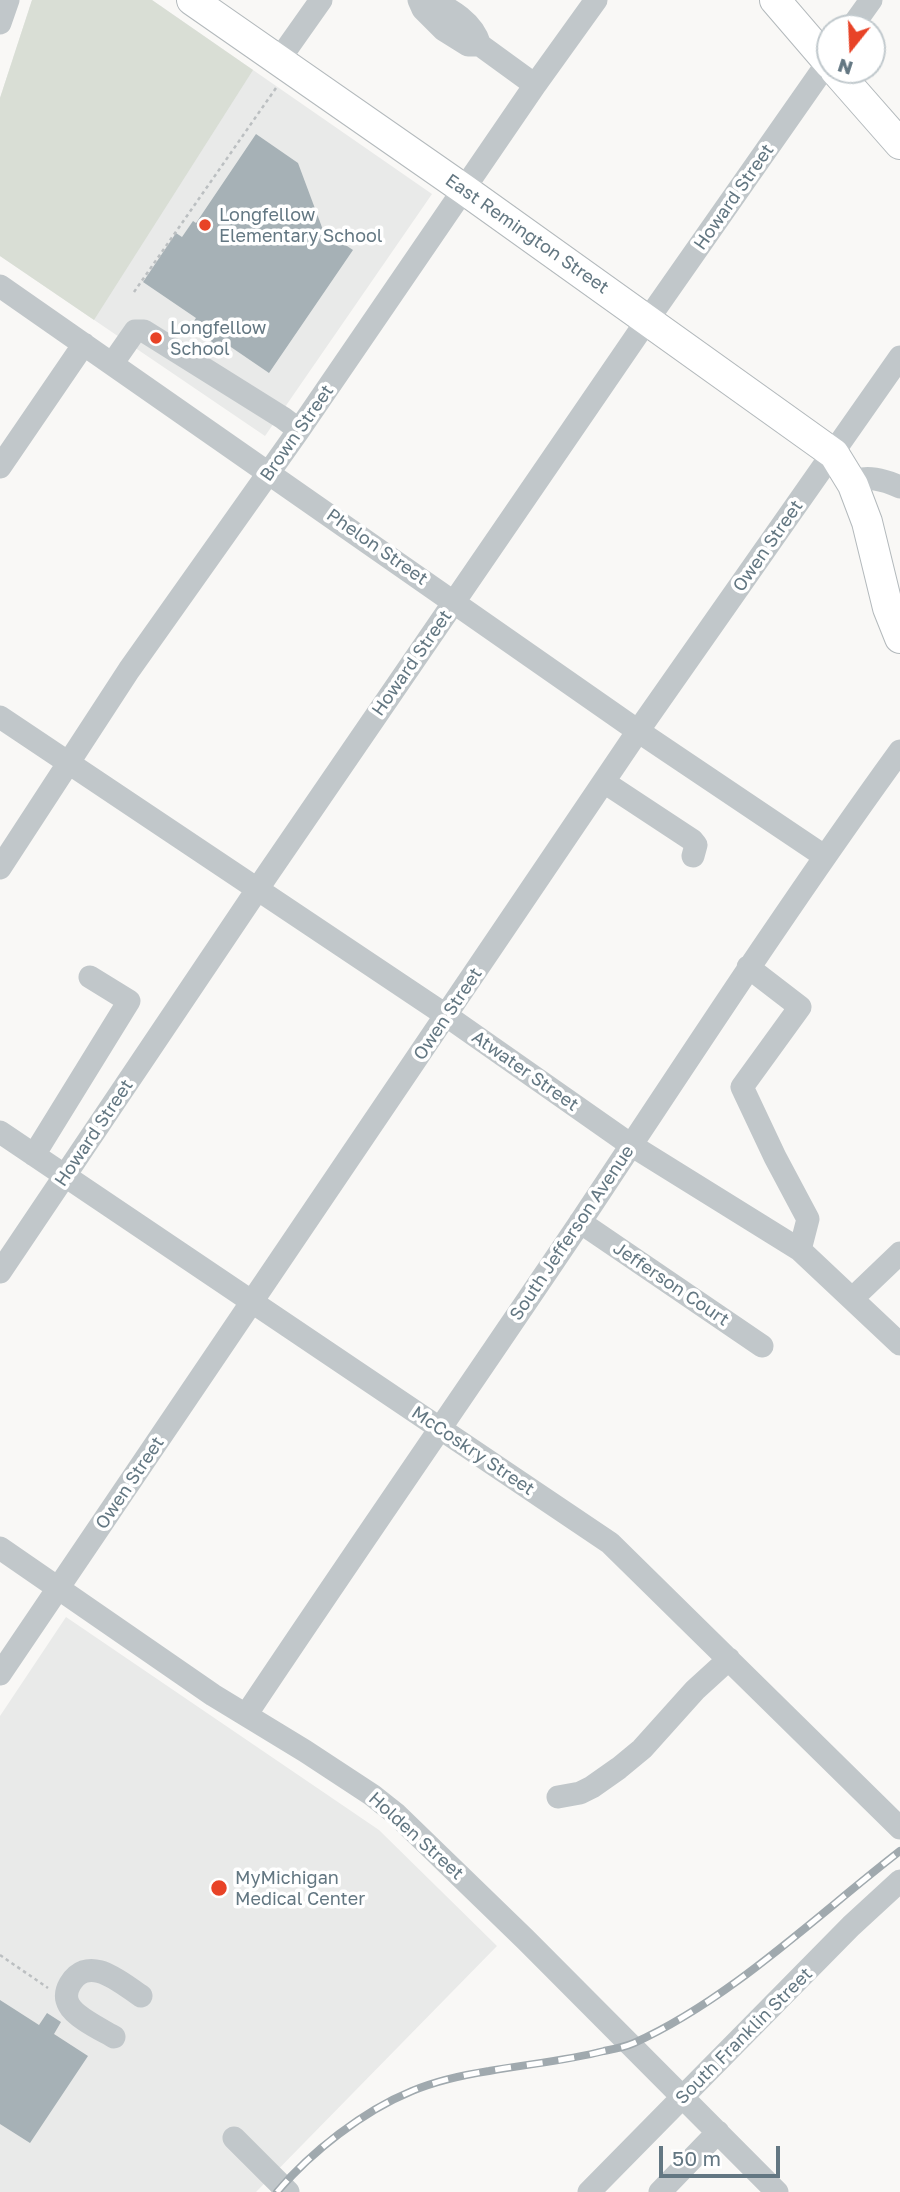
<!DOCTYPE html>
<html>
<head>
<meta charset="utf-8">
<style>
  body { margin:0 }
  #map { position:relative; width:900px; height:2192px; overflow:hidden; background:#f9f8f6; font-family:"Golos Text",sans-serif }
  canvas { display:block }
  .north { position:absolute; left:816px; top:14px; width:70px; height:70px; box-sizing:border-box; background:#fff; border:2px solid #c1c9cd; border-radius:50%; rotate:198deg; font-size:19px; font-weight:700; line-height:28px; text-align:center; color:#637782 }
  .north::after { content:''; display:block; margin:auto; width:24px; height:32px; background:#e84327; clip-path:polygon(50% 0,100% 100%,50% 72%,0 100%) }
  .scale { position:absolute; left:659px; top:2146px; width:121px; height:32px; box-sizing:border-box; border:4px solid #637782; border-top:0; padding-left:9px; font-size:21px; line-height:24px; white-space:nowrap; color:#637782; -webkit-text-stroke:5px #fff; paint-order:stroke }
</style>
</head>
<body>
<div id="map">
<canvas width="900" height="2192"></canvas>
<div class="north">N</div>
<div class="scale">50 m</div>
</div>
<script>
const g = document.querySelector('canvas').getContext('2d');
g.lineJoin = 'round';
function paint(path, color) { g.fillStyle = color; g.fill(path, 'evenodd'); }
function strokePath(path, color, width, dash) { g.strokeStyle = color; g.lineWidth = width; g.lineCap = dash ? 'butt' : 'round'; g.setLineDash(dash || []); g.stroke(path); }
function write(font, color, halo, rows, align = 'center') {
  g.font = font + ' "Golos Text",sans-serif'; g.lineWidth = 7; g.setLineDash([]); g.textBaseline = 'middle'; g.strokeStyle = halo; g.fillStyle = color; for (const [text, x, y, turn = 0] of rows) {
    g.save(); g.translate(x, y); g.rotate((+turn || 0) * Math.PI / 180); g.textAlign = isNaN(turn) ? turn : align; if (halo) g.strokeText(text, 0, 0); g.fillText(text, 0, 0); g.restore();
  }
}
const built = new Path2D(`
  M 32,0 L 152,0 L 432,194 L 265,436 L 0,256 L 0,98 Z
  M 66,1617 L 379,1830 L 497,1946 L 256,2192 L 0,2192 L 0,1716 Z`);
const green = new Path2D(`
  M 32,0 L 152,0 L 253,70 L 94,320 L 0,256 L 0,98 Z`);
const building = new Path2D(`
  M 256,134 L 298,163 L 323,230 L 353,250 L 269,373 L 225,343 L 221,348 L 190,327 L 196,318 L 143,282 L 176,233 L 182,237 L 193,221 L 196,223 Z
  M 0,2000 L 39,2025 L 47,2013 L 61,2022 L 54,2034 L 88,2056 L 30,2143 L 0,2124 Z`);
const path = new Path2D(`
  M 134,292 L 276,88
  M 0,1955 L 48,1988`);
const minor = new Path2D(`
  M 419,0 L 423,9 L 444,30 L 468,45 L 480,45 L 535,85
  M 430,0 C 451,9 473,22 480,45
  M 0,23 L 8,0
  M 851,28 L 871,0
  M 278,61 L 321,0
  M 0,286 L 638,731 L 824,856
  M 112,364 L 135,331 L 144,331 L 283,418 L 299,430
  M 0,467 L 84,344
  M 850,481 C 869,476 882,479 900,487
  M 0,717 L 447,1016 L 631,1145 L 800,1250 L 900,1344
  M 604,782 L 692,840 L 696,845 L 693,856
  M 0,868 L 129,670 L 299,430 L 535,85 L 596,0
  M 748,967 L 800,1007 L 742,1087 L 775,1157 L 808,1219 L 800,1250
  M 0,1132 L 610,1543 L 900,1828
  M 34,1155 L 129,1001 L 90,977
  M 580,1222 L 762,1346
  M 0,1272 L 267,875 L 637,335 L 830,59
  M 853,1298 L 900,1253
  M 0,1548 L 213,1695 L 305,1751 L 372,1795 L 396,1814 L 526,1940 L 777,2192
  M 0,1674 L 638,731 L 900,357
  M 246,1715 C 356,1550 470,1386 581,1221 C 686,1063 789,904 900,751
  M 558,1797 L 580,1793 L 592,1787 L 619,1768 L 642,1749 L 695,1690 L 729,1659
  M 114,2037 C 102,2030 75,2017 69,2005 C 65,1998 66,1991 70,1984 C 89,1953 121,1983 141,1996
  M 234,2138 L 288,2192
  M 589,2192 L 851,1926 L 900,1881
  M 660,2192 L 718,2132`);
const major = new Path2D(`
  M 192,0 L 465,190 L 834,454 L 853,485 L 867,522 L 888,608 L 900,638
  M 775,0 L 830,64
  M 835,70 L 900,144`);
const rail = new Path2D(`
  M 277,2192 C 311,2152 363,2111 412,2091 C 436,2081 463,2075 489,2071 C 527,2064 565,2061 604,2051 C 614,2049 625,2047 634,2043 C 731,1999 816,1916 900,1851`);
const markers = [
  [205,225,7,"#e84327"],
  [156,338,7,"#e84327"],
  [219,1888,9,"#e84327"]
];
const streetNames = [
  ["Howard Street",734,197,-55],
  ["East Remington Street",527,234,35],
  ["Brown Street",297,433,-55],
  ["Owen Street",768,546,-55],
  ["Phelon Street",377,547,35],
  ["Howard Street",412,663,-55],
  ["Owen Street",448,1014,-56],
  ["Atwater Street",525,1071,35],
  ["Howard Street",94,1133,-56],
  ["South Jefferson Avenue",572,1233,-56],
  ["Jefferson Court",671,1284,34],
  ["McCoskry Street",473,1451,34],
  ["Owen Street",130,1483,-56],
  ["Holden Street",416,1836,42],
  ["South Franklin Street",744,2036,-45]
];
const poiNames = [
  ["Longfellow",219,215],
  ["Elementary School",219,236],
  ["Longfellow",170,328],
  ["School",170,349],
  ["MyMichigan",235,1878],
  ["Medical Center",235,1899]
];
paint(built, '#e9eae9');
paint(green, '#d9ded5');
paint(building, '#a6b1b6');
strokePath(major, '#b3b9bc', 32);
strokePath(path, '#bbbfc1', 2.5, [3.5, 3.5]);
strokePath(minor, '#c1c7ca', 23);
strokePath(major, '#fff', 30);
strokePath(rail, '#a0a9ae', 8);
strokePath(rail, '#fff', 5, [16]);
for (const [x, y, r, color] of markers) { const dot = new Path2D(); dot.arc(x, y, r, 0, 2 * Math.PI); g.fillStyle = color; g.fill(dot); strokePath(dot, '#fff', 2.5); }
write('18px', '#637782', '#fff', streetNames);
write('18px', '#637782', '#fff', poiNames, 'left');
</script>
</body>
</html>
